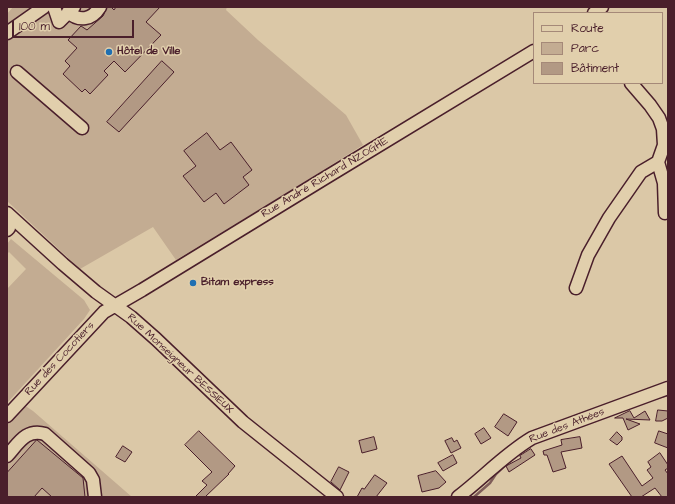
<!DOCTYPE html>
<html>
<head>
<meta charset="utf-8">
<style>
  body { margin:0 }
  #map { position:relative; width:675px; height:504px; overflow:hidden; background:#dbc8a7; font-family:"Architects Daughter",sans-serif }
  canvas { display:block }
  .frame { position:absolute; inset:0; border:8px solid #4a1f2b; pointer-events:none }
  .legend { position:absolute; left:533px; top:12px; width:130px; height:72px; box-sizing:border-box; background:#e1cfac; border:1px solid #a58978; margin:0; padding:5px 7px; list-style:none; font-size:12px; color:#4a1f2b }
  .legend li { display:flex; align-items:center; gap:8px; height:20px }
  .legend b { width:20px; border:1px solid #a58978 }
  .scale { position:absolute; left:12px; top:20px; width:122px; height:18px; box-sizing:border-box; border:2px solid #4a1f2b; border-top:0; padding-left:5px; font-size:12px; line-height:14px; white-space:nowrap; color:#4a1f2b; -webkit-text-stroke:3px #e1cfac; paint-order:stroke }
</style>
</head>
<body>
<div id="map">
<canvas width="675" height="504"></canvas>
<div class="frame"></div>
<ul class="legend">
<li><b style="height:5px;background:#e1cfac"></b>Route</li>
<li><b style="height:11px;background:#c3ac92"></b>Parc</li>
<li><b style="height:11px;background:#b29984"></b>Bâtiment</li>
</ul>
<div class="scale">100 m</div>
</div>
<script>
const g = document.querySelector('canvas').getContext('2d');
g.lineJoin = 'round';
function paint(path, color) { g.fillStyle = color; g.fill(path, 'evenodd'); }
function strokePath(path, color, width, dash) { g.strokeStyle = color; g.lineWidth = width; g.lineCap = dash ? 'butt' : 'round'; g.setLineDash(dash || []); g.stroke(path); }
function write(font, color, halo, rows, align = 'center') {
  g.font = font + ' "Architects Daughter",sans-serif'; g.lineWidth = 3; g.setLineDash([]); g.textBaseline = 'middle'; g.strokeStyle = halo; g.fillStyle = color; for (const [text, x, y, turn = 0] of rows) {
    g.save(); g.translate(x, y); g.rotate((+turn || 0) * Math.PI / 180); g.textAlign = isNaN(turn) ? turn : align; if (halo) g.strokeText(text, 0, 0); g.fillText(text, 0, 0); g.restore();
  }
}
const green = new Path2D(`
  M 13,7 L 227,7 L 226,10 L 258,40 L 346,115 L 363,145 L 290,191 L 176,260 L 153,227 L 80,269 L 7,201 L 7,14 Z
  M 11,239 L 84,300 L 90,310 L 84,319 L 7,403 L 7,289 L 26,269 L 9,252 L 7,254 L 7,244 Z
  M 24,405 L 33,411 L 132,497 L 7,497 L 7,424 Z`);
const stream = new Path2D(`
  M 657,398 L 668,395
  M 474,497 L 490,483 L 496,474 L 513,458`);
const building = new Path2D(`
  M 107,7 L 111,7 L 114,10 L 116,7 L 160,7 L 146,22 L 161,35 L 125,72 L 114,61 L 104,71 L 108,75 L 90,94 L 85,89 L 82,92 L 63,74 L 70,66 L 65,61 L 77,48 L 68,40 L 81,26 L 87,30 L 103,16 Z
  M 162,61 L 174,72 L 119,132 L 107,122 Z
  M 207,133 L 220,150 L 231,142 L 252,170 L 243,177 L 249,185 L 224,204 L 216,193 L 204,202 L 183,176 L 196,166 L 184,151 Z
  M 658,410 L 668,411 L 668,418 L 662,421 L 656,421 Z
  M 630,411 L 634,418 L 645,411 L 650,420 L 626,419 L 640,424 L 628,430 L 623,418 L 615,418 Z
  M 504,414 L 517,422 L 508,436 L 495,427 Z
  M 484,428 L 491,438 L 481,444 L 475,434 Z
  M 199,431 L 235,466 L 228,474 L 229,474 L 205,497 L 195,497 L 207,485 L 202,481 L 212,472 L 185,445 Z
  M 659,431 L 668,434 L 668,448 L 655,443 Z
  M 617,432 L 622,437 L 622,440 L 617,445 L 610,440 Z
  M 374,437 L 377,449 L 362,453 L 359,441 Z
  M 580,437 L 582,448 L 561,452 L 566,468 L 553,472 L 547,455 L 544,455 L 543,451 L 562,445 L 561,440 Z
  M 452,438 L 454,442 L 457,440 L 461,448 L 451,453 L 445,441 Z
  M 37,440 L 83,478 L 85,497 L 52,497 L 42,488 L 34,497 L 7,497 L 7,473 Z
  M 123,446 L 132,452 L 125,462 L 116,457 Z
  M 531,449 L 535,455 L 509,472 L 506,466 L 521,458 L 520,456 Z
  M 660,453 L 668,465 L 668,468 L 665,470 L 668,474 L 668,497 L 662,497 L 655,488 L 641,497 L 632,497 L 609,464 L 622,456 L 642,486 L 653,478 L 647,470 L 651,467 L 648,462 Z
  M 453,455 L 457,463 L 443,471 L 438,463 Z
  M 339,467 L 349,472 L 340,490 L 331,482 Z
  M 436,471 L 446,482 L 439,488 L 422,492 L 418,476 Z
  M 375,475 L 387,483 L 376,497 L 357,497 L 362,488 L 364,489 Z`);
const minor = new Path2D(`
  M 54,7 L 59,22 L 74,7
  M 68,12 C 79,22 92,20 100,7
  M 594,13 L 602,7
  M 7,33 L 44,7
  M 17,72 L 82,128
  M 631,83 L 650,105 L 659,118 L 663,129 L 664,145 L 658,162 L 664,183 L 665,213
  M 7,213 L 63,264 L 96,292 L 131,317 L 156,339 L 243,422 L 337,497
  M 7,230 L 9,228
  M 576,288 L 588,255 L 609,218 L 641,172 L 658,162
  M 7,416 L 104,312 L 142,290 L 325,178 L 534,51
  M 7,456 C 18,444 26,428 45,434 L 89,473 L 93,480 L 95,497
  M 458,497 C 483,478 505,454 532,438 L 668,388`);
const markers = [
  [109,52,4,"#1f6fb2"],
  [193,283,4,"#1f6fb2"]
];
const poiNames = [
  ["Hôtel de Ville",117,52],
  ["Bitam express",201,283]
];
const streetNames = [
  ["Rue André Richard NZOGHE",325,178,-31],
  ["Rue des Cocotiers",60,359,-47],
  ["Rue Monseigneur BESSIEUX",180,364,43],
  ["Rue des Athées",567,426,-21]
];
paint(green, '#c3ac92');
strokePath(stream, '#7f5d59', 2.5);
paint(building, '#b29984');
strokePath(building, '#4a1f2b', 1);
strokePath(minor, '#4a1f2b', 15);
strokePath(minor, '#e1cfac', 12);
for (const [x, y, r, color] of markers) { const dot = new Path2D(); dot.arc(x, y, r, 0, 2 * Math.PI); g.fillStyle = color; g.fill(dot); strokePath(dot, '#e1cfac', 1.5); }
write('bold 11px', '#4a1f2b', '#e1cfac', poiNames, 'left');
write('11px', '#4a1f2b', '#e1cfac', streetNames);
</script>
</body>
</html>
